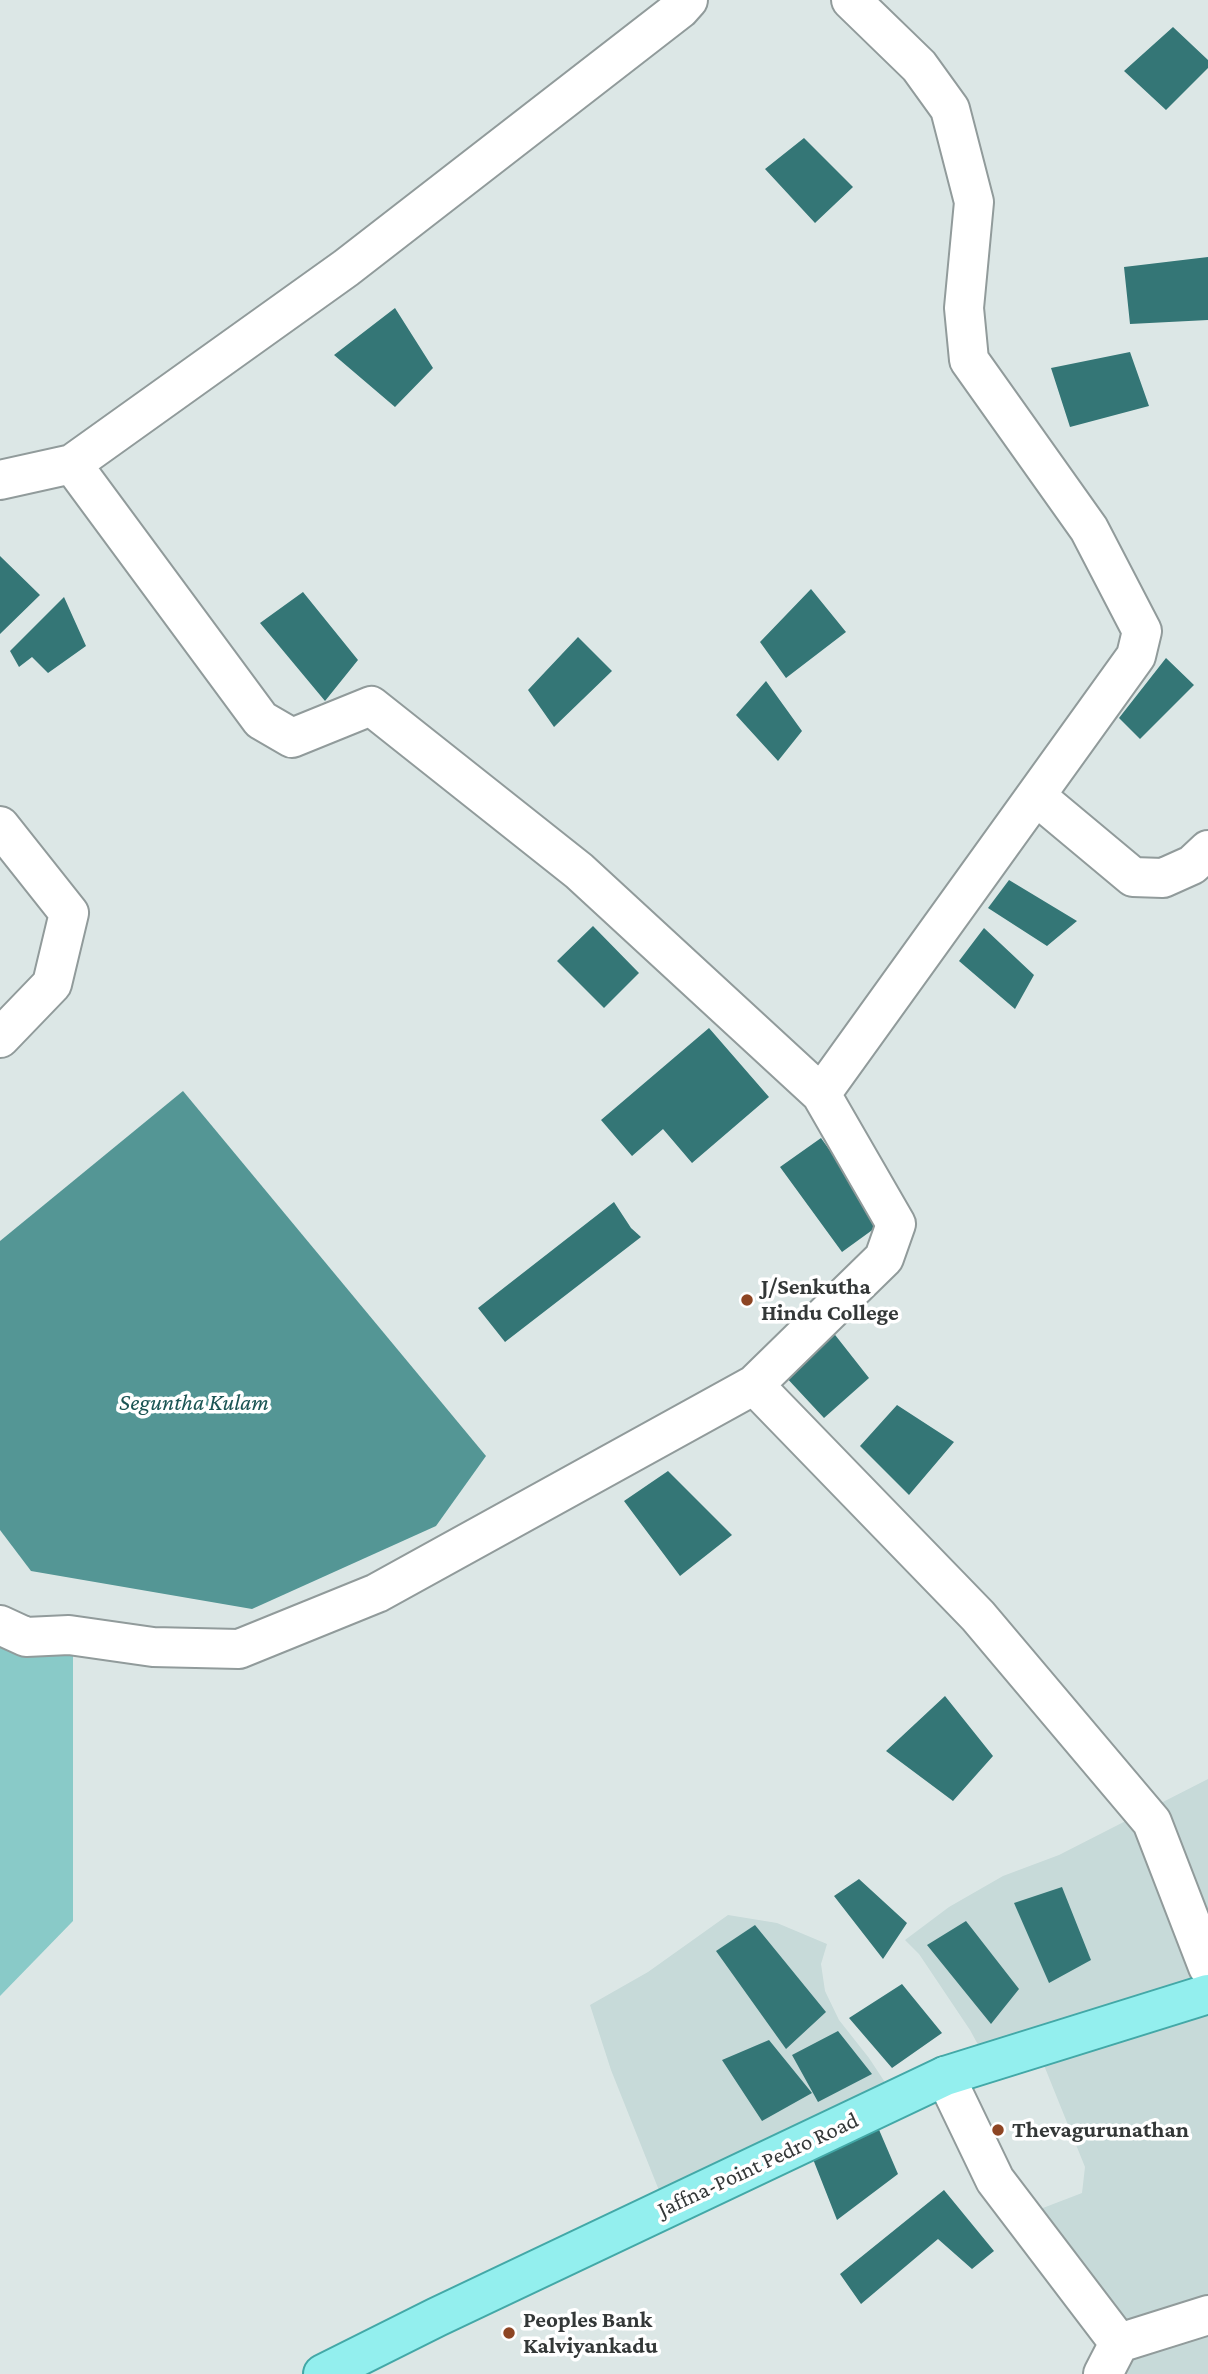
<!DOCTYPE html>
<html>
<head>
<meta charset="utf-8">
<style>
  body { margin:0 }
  canvas { display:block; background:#dce7e6 }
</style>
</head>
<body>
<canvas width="1208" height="2374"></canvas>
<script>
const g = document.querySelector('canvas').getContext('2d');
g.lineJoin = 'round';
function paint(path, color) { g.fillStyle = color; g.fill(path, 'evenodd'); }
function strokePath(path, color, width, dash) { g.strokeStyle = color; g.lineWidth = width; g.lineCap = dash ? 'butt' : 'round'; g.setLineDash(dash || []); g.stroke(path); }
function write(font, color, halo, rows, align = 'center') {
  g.font = font + ' "Crimson Pro",serif'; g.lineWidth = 7; g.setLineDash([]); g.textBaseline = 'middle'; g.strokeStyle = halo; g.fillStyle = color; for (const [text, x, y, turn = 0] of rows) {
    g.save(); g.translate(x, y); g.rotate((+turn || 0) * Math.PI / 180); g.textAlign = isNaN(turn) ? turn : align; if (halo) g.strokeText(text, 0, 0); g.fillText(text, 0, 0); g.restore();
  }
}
const built = new Path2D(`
  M 1208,1779 L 1208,2374 L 1120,2374 L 1022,2216 L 1082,2193 L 1085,2167 L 1037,2048 L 988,2063 L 970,2030 L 919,1954 L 905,1940 L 949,1907 L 1003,1876 L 1059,1855 Z
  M 728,1915 L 777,1923 L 827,1944 L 821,1964 L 825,1991 L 839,2020 L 869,2058 L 896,2099 L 666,2208 L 611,2070 L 590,2005 L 648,1972 Z`);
const green = new Path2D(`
  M 0,1625 L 73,1637 L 73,1921 L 0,1996 Z`);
const water = new Path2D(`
  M 183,1091 L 486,1456 L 436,1526 L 252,1609 L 31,1571 L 0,1530 L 0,1241 Z`);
const building = new Path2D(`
  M 1173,27 L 1208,60 L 1208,68 L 1166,110 L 1124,71 Z
  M 804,138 L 853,187 L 815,223 L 765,169 Z
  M 1208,257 L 1208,320 L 1130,324 L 1124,267 Z
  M 395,308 L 433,368 L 395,407 L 334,355 Z
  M 1130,352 L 1149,406 L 1070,427 L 1051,368 Z
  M 0,556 L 40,595 L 0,634 Z
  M 811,589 L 846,632 L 786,678 L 760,642 Z
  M 303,592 L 358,660 L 325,701 L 260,623 Z
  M 64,597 L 86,646 L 48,673 L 32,657 L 19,667 L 10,651 Z
  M 578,637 L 612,671 L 554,727 L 528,690 Z
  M 1166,658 L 1194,685 L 1140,739 L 1119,718 Z
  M 766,681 L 802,731 L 778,761 L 736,715 Z
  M 1009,880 L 1077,921 L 1047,946 L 988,908 Z
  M 593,926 L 639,973 L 604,1008 L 557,961 Z
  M 984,928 L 1034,975 L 1015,1009 L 959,961 Z
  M 709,1028 L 769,1097 L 692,1163 L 663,1129 L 632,1156 L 601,1120 Z
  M 821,1138 L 882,1223 L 842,1252 L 780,1167 Z
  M 614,1202 L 631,1228 L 641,1237 L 505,1342 L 478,1308 Z
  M 832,1331 L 869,1378 L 824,1418 L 784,1375 Z
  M 897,1405 L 954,1442 L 909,1495 L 860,1446 Z
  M 668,1471 L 732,1535 L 680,1576 L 624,1501 Z
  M 945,1696 L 993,1756 L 953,1801 L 886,1751 Z
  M 859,1879 L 907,1923 L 883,1959 L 834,1896 Z
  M 1062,1887 L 1091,1960 L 1049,1983 L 1014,1903 Z
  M 966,1921 L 1019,1989 L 991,2024 L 927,1945 Z
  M 755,1925 L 826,2012 L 786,2049 L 716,1951 Z
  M 902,1984 L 942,2033 L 892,2068 L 849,2018 Z
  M 838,2031 L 872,2074 L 818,2102 L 792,2055 Z
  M 769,2040 L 812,2093 L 762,2121 L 722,2060 Z
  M 877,2125 L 898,2174 L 837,2220 L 811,2154 Z
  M 944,2190 L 994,2251 L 972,2269 L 938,2239 L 861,2304 L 840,2274 Z`);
const minor = new Path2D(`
  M 0,480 L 72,464 L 346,268 L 680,9 L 688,0
  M 1036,796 L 1133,877 L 1163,878 L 1192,865 L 1208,850
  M 0,826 L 69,913 L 52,984 L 0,1038
  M 821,1094 L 1136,656 L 1142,631 L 1089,529 L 969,360 L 964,308 L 974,202 L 950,109 L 919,66 L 851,0
  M 754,1385 L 978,1616 L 1152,1822 L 1208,1967
  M 0,1625 L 26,1637 L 69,1635 L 153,1647 L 239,1649 L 377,1593 L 754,1385 L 884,1258 L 896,1224 L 821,1094 L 579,871 L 371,706 L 292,738 L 261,720 L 72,464
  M 945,2076 L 995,2180 L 1119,2343
  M 1103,2374 L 1119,2343 L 1208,2315`);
const primary = new Path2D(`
  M 323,2374 L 437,2317 L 945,2076 L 1208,1994`);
const markers = [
  [747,1300,7,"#8d4523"],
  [998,2130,7,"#8d4523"],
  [509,2333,7,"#8d4523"]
];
const poiNames = [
  ["J/Senkutha",761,1287],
  ["Hindu College",761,1313],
  ["Thevagurunathan",1012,2130],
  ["Peoples Bank",523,2320],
  ["Kalviyankadu",523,2346]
];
const streetNames = [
  ["Jaffna-Point Pedro Road",758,2165,-25]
];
const waterNames = [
  ["Seguntha Kulam",194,1403]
];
paint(built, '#c7dad9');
paint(green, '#89cac8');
paint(water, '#549695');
paint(building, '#347676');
strokePath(minor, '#919b9b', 42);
strokePath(primary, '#43a8a7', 42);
strokePath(minor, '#fff', 38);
strokePath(primary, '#93efee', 38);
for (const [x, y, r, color] of markers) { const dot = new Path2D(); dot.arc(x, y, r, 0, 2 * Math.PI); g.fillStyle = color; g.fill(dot); strokePath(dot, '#fff', 2.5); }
write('bold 23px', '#343838', '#fff', poiNames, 'left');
write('23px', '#343838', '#fff', streetNames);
write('italic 24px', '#1b5554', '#fff', waterNames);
</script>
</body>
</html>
